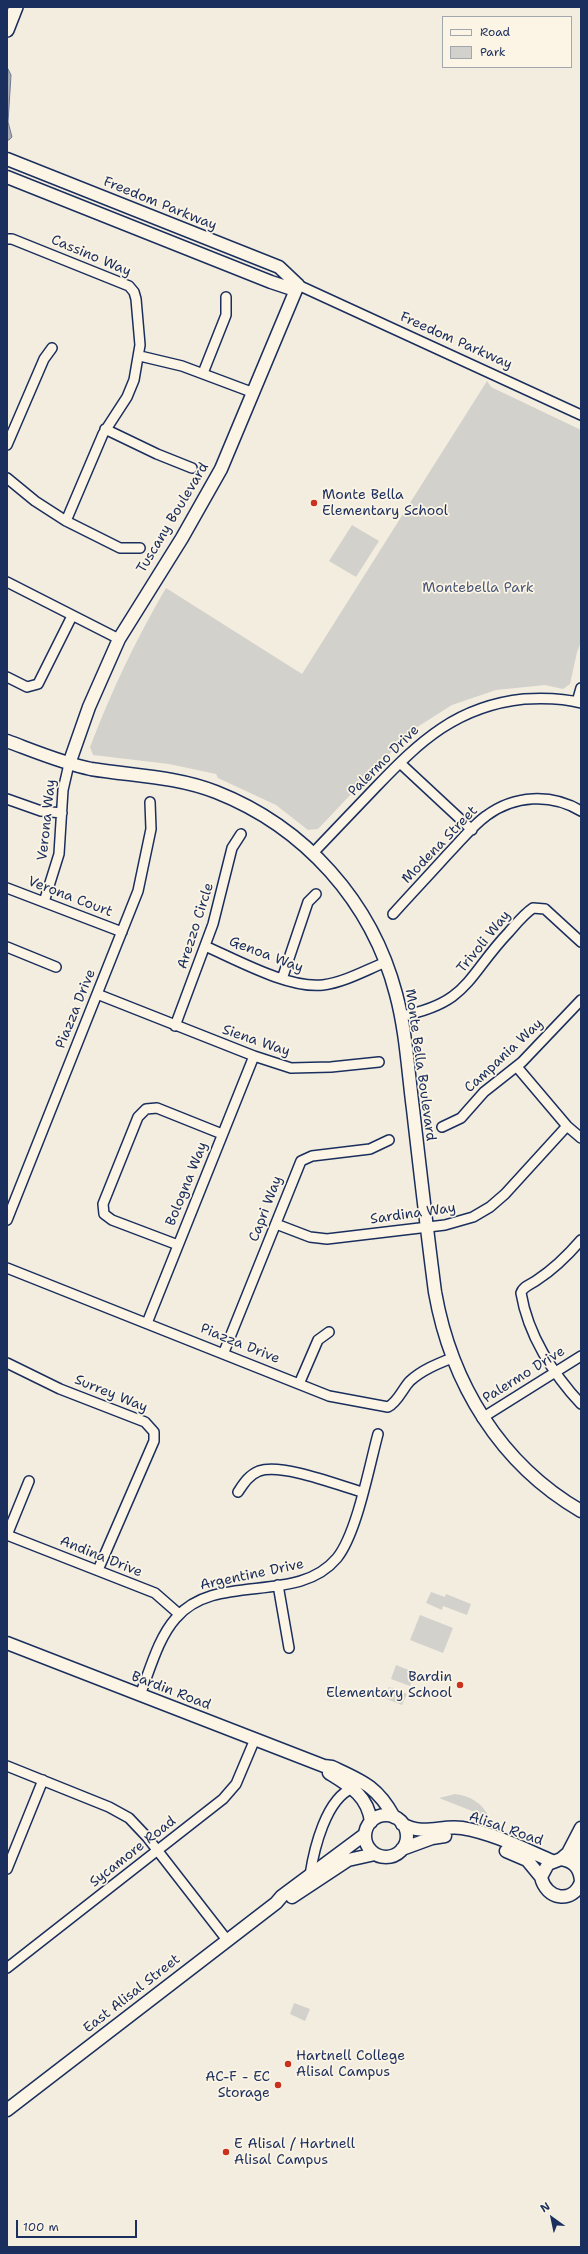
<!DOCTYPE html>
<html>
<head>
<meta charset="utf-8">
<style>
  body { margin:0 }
  #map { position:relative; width:588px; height:2254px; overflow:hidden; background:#f3ede0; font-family:"Shantell Sans",sans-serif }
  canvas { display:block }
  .frame { position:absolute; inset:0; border:8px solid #1b2f5e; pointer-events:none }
  .legend { position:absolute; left:442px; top:16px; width:130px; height:52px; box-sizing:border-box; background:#fcf5e5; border:1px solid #a2a6af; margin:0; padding:5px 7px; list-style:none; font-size:12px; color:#1b2f5e }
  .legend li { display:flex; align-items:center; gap:8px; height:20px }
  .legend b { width:20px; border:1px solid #a2a6af }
  .north { position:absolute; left:532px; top:2198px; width:40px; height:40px; -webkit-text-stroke:3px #fcf5e5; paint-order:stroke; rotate:327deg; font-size:11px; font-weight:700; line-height:16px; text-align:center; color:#1b2f5e }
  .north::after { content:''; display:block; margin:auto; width:14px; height:18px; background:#1b2f5e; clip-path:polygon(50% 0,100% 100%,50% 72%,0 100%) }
  .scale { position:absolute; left:16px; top:2220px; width:121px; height:18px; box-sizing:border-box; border:2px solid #1b2f5e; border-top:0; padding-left:5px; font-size:12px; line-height:14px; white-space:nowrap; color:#1b2f5e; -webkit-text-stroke:3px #fcf5e5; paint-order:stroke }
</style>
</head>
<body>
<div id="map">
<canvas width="588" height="2254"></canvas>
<div class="frame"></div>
<ul class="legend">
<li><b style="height:5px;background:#fcf5e5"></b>Road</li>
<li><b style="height:11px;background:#d3d1cc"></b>Park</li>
</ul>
<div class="north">N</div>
<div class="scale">100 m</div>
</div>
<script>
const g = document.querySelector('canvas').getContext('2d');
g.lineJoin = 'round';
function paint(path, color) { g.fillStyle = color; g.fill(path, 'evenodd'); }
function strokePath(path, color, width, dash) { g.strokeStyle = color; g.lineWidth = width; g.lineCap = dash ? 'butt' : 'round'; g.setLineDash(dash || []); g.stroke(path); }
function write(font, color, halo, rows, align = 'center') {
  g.font = font + ' "Shantell Sans",sans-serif'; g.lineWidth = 3.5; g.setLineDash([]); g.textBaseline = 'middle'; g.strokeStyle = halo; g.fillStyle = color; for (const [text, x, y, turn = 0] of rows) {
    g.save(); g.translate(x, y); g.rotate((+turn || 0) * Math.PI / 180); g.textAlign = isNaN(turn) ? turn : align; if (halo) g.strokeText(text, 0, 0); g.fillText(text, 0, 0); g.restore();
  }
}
const green = new Path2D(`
  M 487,381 L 491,387 L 581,430 L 581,642 L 577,652 L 570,684 L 563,689 L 545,685 L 496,690 L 452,705 L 411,731 L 318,829 L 308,830 L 276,805 L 218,778 L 216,774 L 169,764 L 93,755 L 90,747 C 111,692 136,639 166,588 L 302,674 Z
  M 352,525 L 379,541 L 356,577 L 329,561 Z
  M 431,1592 L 445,1597 L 446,1594 L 471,1604 L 467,1615 L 443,1606 L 442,1610 L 426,1603 Z
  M 420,1615 L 453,1628 L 443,1653 L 410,1640 Z
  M 396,1665 L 416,1673 L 410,1686 L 391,1679 Z
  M 389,1687 L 407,1694 L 402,1705 L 384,1698 Z
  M 455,1794 C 471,1796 482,1803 490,1818 L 439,1798 Z
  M 294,2003 L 310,2009 L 305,2021 L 290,2014 Z`);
const water = new Path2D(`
  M 8,69 L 11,75 L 8,122 L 12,137 L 9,140 L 7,140 Z`);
const minor = new Path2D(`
  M 7,239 L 12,239 L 129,286 L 134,292 L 136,299 L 140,345 L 134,380 L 127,397 L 103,434 L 66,521
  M 298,285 L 581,415
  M 140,356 L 182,366 L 254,393
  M 203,373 L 226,315 L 226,297
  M 105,429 L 157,454 L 192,468
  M 7,445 L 44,359 L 52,348
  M 7,478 L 35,501 L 66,521 L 120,548 L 140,548
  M 7,582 L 119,639
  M 7,677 L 27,687 L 38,684 L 72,616
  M 577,702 L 581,688
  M 400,763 L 472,830
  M 7,799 L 41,811 L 62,813
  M 313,853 C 334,831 355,809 376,787 C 420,741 457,706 524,699 C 542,698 563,698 581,703
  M 7,888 L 122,932
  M 44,902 L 59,854 L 63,790 L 69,764
  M 393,914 C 411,894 429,875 447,855 C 460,842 472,826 486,816 C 514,795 551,793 581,811
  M 205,946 C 237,960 289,989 323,985 C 345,982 366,970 386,962
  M 7,947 L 56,967
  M 282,979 L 308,902 L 316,894
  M 97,994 L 254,1056 L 291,1068 L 331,1067 L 379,1062
  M 401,1016 C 469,1003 467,976 509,932 C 516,924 524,914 533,908 L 545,909 L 581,942
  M 175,1026 L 213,924 L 232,848 L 241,834
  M 517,1067 L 567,1126 L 581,1138
  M 442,1127 L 461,1118 L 484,1092 L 522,1062 L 581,1000
  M 7,1220 L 138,891 L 151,829 L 150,802
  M 276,1224 L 310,1237 L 327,1239 L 445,1225 L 473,1217 L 490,1207 L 505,1194 L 567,1126
  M 581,1240 C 568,1255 554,1269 537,1280 C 532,1284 523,1286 521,1293 C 528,1335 553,1374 581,1404
  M 178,1245 L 112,1220 L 104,1214 L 103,1204 L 138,1117 L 146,1109 L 157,1108 L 222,1134
  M 7,1268 L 329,1396 L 388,1407 C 398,1402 403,1388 410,1381 C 422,1370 437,1364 452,1358
  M 147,1323 L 254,1056
  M 224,1352 L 301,1161 L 312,1156 L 370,1149 L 389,1140
  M 7,1363 L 60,1389 L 145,1422 L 154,1432 L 154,1441 L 98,1570
  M 299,1384 L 318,1340 L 329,1332
  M 482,1418 L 581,1356
  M 238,1492 C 244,1483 249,1475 259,1471 C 282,1463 338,1485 362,1492
  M 7,1535 L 155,1593 L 179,1614
  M 7,1535 L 29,1481
  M 278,1585 L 289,1648
  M 140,1695 C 150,1670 158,1638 176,1618 C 216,1571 297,1606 337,1558 C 357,1533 369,1467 378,1434
  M 7,1766 L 109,1807 L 129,1818 L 147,1837 L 227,1940
  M 7,1869 L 43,1780
  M 310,1875 C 314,1849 326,1798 353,1788
  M 7,1968 L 223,1799 L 236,1784 L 255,1739`);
const tertiary = new Path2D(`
  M 7,159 L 279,267 L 298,285
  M 7,177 L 271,282 L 289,288 L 298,285
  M 7,741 C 34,751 62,763 91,769 C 133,776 175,776 216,792 C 305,827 372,902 396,994 C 406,1031 408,1071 413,1109 C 420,1170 427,1231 435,1292 C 451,1383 500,1464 581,1511
  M 69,764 L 89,707 L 119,639 L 182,538 L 221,469 L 298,285
  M 7,1643 L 324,1766 L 332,1767 C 362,1781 377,1786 394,1817
  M 329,1773 C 350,1786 368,1796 371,1822
  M365 1836a21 21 0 1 1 42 0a21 21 0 1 1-42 0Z
  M 402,1824 C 424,1836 440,1825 462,1828 C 493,1833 524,1849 552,1861
  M 402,1849 L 432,1838 L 445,1836
  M 506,1851 L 527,1860 L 541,1877
  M 561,1859 L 568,1853 L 581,1828
  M 576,1865 L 581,1846
  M 581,1881 C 580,1868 574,1861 561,1859 L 548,1864 L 541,1877 C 546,1900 573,1904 581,1882
  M 292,1897 L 348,1860 L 375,1854
  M 7,2110 L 276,1903 L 282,1896 L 364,1835`);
const secondary = new Path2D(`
  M 7,30 L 16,7`);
const markers = [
  [314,503,4,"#c8321e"],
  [460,1685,4,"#c8321e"],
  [288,2064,4,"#c8321e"],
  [278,2085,4,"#c8321e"],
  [226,2152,4,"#c8321e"]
];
const streetNames = [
  ["Freedom Parkway",160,204,22],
  ["Cassino Way",91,256,23],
  ["Freedom Parkway",456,341,24],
  ["Tuscany Boulevard",173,518,-59],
  ["Palermo Drive",384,761,-45],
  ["Verona Way",47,820,-84],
  ["Modena Street",440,845,-46],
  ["Verona Court",70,897,21],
  ["Arezzo Circle",196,926,-72],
  ["Trivoli Way",484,942,-51],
  ["Genoa Way",266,955,21],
  ["Piazza Drive",76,1009,-68],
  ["Siena Way",256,1041,19],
  ["Campania Way",504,1056,-43],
  ["Monte Bella Boulevard",420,1065,82],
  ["Bologna Way",187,1184,-68],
  ["Capri Way",266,1209,-69],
  ["Sardina Way",413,1214,-8],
  ["Piazza Drive",240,1344,22],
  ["Palermo Drive",524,1375,-32],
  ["Surrey Way",111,1394,22],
  ["Andina Drive",101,1557,22],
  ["Argentine Drive",252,1575,-12],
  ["Bardin Road",171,1691,21],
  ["Alisal Road",506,1829,19],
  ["Sycamore Road",133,1852,-38],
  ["East Alisal Street",132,1994,-38]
];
const poiNames = [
  ["Monte Bella",322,495],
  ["Elementary School",322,511],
  ["Bardin",452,1677,"right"],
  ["Elementary School",452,1693,"right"],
  ["Hartnell College",296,2056],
  ["Alisal Campus",296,2072],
  ["AC-F - EC",270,2077,"right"],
  ["Storage",270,2093,"right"],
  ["E Alisal / Hartnell",234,2144],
  ["Alisal Campus",234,2160]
];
const parkNames = [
  ["Montebella Park",478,588]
];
paint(green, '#d3d1cc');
paint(water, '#a9acb3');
strokePath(water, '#707a91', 1);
strokePath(minor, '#1b2f5e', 12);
strokePath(tertiary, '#1b2f5e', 15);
strokePath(secondary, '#1b2f5e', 16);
strokePath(minor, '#fcf5e5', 9);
strokePath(tertiary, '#fcf5e5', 12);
strokePath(secondary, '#fcf5e5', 13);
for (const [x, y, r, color] of markers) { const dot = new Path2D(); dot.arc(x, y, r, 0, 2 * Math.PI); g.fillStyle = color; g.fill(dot); strokePath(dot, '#fcf5e5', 1.5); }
write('14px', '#1b2f5e', '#fcf5e5', streetNames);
write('14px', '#1b2f5e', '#fcf5e5', poiNames, 'left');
write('14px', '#49587a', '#fcf5e5', parkNames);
</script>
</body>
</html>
